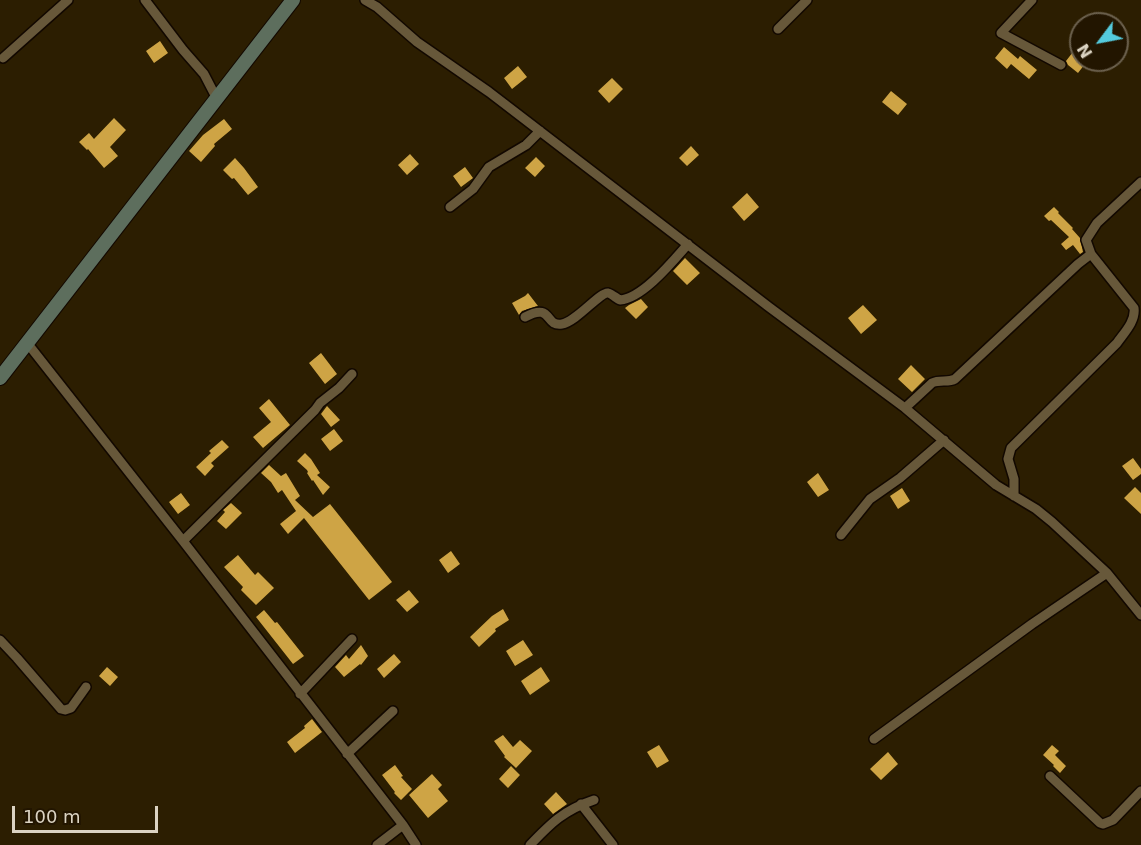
<!DOCTYPE html>
<html>
<head>
<meta charset="utf-8">
<style>
  body { margin:0 }
  #map { position:relative; width:1141px; height:845px; overflow:hidden; background:#2c1e01; font-family:"DejaVu Sans",sans-serif }
  canvas { display:block }
  .north { position:absolute; left:1069px; top:12px; width:60px; height:60px; box-sizing:border-box; background:#221500; border:2px solid #6c614e; border-radius:50%; rotate:238deg; font-size:16px; font-weight:700; line-height:24px; text-align:center; color:#dbd3c2 }
  .north::after { content:''; display:block; margin:auto; width:21px; height:27px; background:#54cadd; clip-path:polygon(50% 0,100% 100%,50% 72%,0 100%) }
  .scale { position:absolute; left:12px; top:806px; width:146px; height:27px; box-sizing:border-box; border:3px solid #dbd3c2; border-top:0; padding-left:8px; font-size:18px; line-height:21px; white-space:nowrap; color:#dbd3c2; -webkit-text-stroke:4px #221500; paint-order:stroke }
</style>
</head>
<body>
<div id="map">
<canvas width="1141" height="845"></canvas>
<div class="north">N</div>
<div class="scale">100 m</div>
</div>
<script>
const ctx = document.querySelector('canvas').getContext('2d');
ctx.lineJoin = 'round';
function fillPath(path, color) {
  ctx.fillStyle = color;
  ctx.fill(path, 'evenodd');
}
function trace(path, color, width, dash) {
  ctx.strokeStyle = color;
  ctx.lineWidth = width;
  ctx.lineCap = dash ? 'butt' : 'round';
  ctx.setLineDash(dash || []);
  ctx.stroke(path);
}
fillPath(new Path2D(`
  M160,41L168,53L154,63L146,51Z
  M1004,47L1018,59L1020,56L1037,70L1029,79L1011,64L1007,69L995,58Z
  M1076,48L1081,51V60H1088L1078,73L1068,65L1066,61Z
  M518,66L527,77L512,89L504,78Z
  M612,78L623,89L609,103L598,91Z
  M891,91L907,104L898,115L882,102Z
  M114,118L126,130L110,147L118,156L104,168L88,149L87,150L79,142L89,133L94,139Z
  M224,119L232,129L214,144L215,146L201,162L189,151L203,135Z
  M691,146L699,155L687,166L679,158Z
  M410,154L419,164L407,175L398,165Z
  M536,157L545,166L535,177L525,168Z
  M235,158L244,168L258,187L248,195L234,178L232,179L223,170Z
  M465,167L473,178L461,187L453,176Z
  M747,193L759,207L744,221L732,207Z
  M1054,207L1059,212L1058,213L1073,228L1072,229L1080,238L1083,252L1080,254L1073,245L1066,250L1061,244L1069,237L1051,220L1049,221L1044,216Z
  M685,258L700,273L687,285L673,271Z
  M528,293L538,306L522,311L519,315L512,303L525,296Z
  M641,299L648,307L636,319L625,308L629,305Z
  M863,305L877,320L861,334L848,318Z
  M321,353L337,374L325,384L309,363Z
  M911,365L925,379L912,392L898,379Z
  M269,399L290,425L263,448L253,437L271,422L259,408Z
  M327,406L340,420L331,427L321,414Z
  M334,429L343,441L330,451L321,439Z
  M222,440L229,447L211,463L214,466L205,476L196,467L211,453L209,451Z
  M305,453L311,459L320,473L317,475L330,487L323,495L313,480L312,481L307,473L308,472L307,470L297,461Z
  M1133,458L1141,469V474L1133,480L1122,466Z
  M269,465L281,476L286,473L300,496L295,500L313,517L330,504L392,582L369,600L304,518L288,534L280,524L296,511L282,490L278,493L271,482L261,473Z
  M818,473L829,490L818,497L807,482Z
  M1135,487L1141,493V514L1124,498Z
  M902,488L910,501L898,509L890,496Z
  M181,493L190,505L178,514L169,502Z
  M231,503L242,513L226,529L217,521L225,512L223,510Z
  M451,551L460,564L448,573L439,560Z
  M238,555L255,575L258,572L274,588L256,605L241,590L243,587L224,567Z
  M409,590L419,602L407,612L396,600Z
  M503,609L509,620L495,629L496,631L479,647L470,637L492,616Z
  M264,610L275,623L277,622L304,656L293,664L256,617Z
  M523,640L533,655L515,666L506,651Z
  M361,645L368,656L361,665L360,664L344,677L335,667L346,655L349,659Z
  M394,654L401,662L384,678L377,669Z
  M107,667L118,677L110,686L99,676Z
  M541,667L550,681L530,695L521,681Z
  M312,719L322,732L295,753L287,742L305,728L304,726Z
  M503,735L513,747L520,740L532,751L516,768L504,757L505,756L494,741Z
  M659,745L669,761L657,768L647,752Z
  M1052,745L1059,751L1055,755L1066,766L1060,773L1053,766L1054,765L1043,755Z
  M888,752L898,764L881,780L870,769Z
  M395,765L403,776L401,777L412,789L401,800L394,793L395,792L382,775Z
  M511,766L520,775L508,788L499,779Z
  M432,774L442,785L438,789L448,801L428,818L409,795Z
  M556,792L567,804L553,814L544,804Z`), '#cea445');
const street = new Path2D(`
  M145,0L183,50L204,74L217,99
  M365,0L377,7L417,42L489,92L769,307L905,408L996,485L1036,509L1052,522L1107,573L1141,615
  M1032,0L1001,33L1061,65
  M778,29L807,0
  M3,58L68,0
  M450,207L473,189L489,167L526,145L540,131
  M525,317C553,302 544,327 562,324C576,322 600,292 608,293C612,294 616,298 620,300C643,298 673,261 688,244
  M28,344L183,541L403,825L416,845
  M905,408L932,383C940,379 948,383 955,379L1078,264L1091,254
  M1014,496V479L1008,459L1011,448L1117,343C1124,333 1136,321 1134,308L1091,254L1086,240L1097,223L1141,182
  M841,535L870,499L900,478L944,440
  M183,541L315,410L320,403L339,388L352,374
  M0,640L17,658L61,709L65,710L71,708L86,687
  M300,694L352,639
  M874,739L1032,624L1107,573
  M347,754L393,711
  M1050,776L1100,823L1103,824L1113,820L1141,791
  M581,804L613,845
  M377,845L403,825
  M530,845C551,823 564,810 594,800`);
const secondary = new Path2D(`
  M0,378L293,0`);
trace(street, '#120800', 12);
trace(secondary, '#120800', 16);
trace(street, '#67583a', 9);
trace(secondary, '#5d6e5d', 14);
</script>
</body>
</html>
